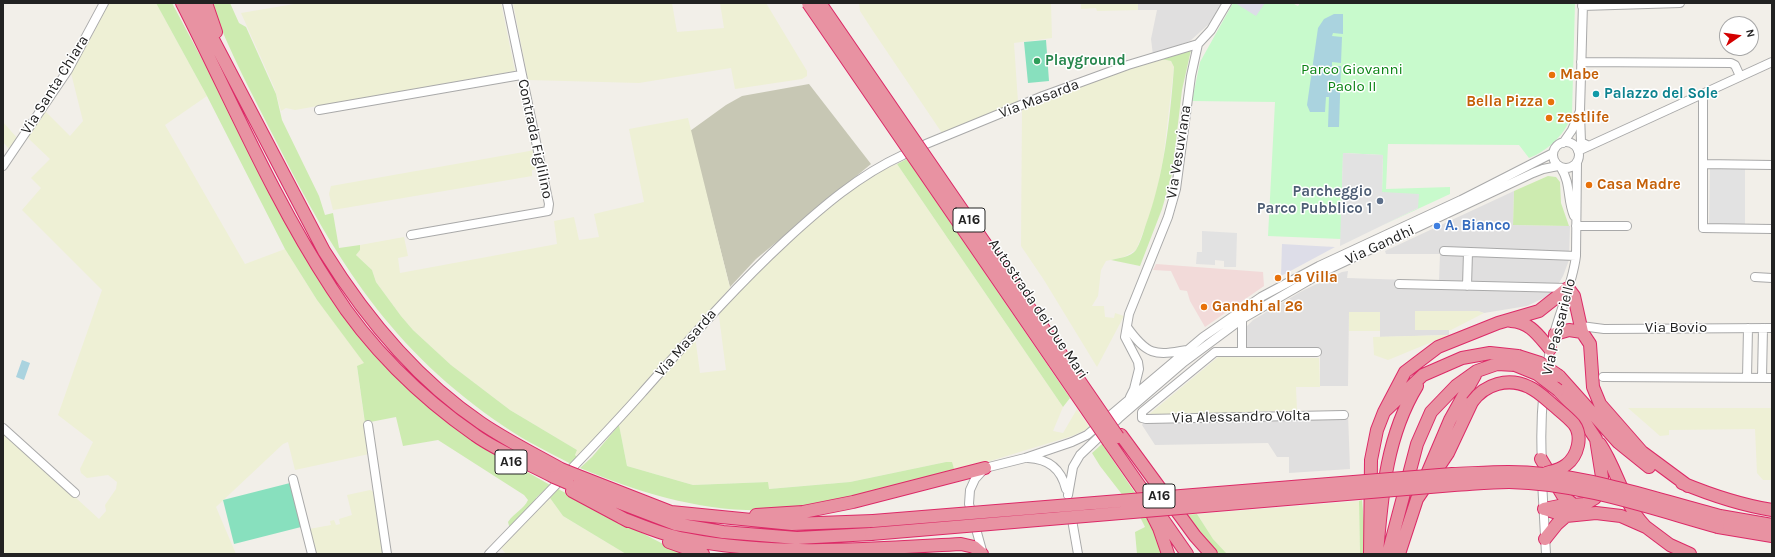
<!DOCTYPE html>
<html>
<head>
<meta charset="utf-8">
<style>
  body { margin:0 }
  #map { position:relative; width:1775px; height:557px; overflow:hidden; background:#f2efe9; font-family:Karla,sans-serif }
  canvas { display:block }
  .frame { position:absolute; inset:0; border:4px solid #222; pointer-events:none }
  .north { position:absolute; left:1719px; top:16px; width:40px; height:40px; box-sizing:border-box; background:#fff; border:1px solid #a7a7a7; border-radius:50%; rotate:77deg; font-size:11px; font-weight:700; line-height:16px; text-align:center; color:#222 }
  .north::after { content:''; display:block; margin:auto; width:14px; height:18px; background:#d40000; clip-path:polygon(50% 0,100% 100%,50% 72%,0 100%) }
</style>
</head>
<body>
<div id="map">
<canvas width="1775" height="557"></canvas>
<div class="frame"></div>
<div class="north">N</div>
</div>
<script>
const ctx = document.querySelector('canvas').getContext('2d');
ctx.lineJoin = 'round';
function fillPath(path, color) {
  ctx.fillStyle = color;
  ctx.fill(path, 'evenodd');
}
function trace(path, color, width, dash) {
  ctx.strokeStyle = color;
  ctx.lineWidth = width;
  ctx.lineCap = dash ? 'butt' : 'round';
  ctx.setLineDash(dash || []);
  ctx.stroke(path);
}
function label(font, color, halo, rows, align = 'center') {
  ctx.font = font + ' Karla,sans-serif';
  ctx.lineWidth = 3;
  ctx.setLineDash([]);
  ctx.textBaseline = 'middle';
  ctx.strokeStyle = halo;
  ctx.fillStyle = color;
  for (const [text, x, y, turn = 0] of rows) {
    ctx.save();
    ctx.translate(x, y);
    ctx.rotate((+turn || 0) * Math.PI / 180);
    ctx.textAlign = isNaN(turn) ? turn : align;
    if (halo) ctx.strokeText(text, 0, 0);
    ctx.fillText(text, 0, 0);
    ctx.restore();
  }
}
fillPath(new Path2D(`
  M1138,3H1222L1209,24L1190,41L1153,55L1151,39L1157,10H1138Z
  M1514,191L1513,225L1570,226L1569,260L1563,276L1556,288L1548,296L1527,306L1484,313L1478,311H1415L1416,330H1449V335L1380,337V312H1349L1348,386H1320V349H1246L1247,326L1253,320L1302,291L1342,272L1348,271L1347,278L1439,281L1440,254H1386L1385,251Z
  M1348,414L1350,469L1289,473V457H1277L1268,443L1155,445L1142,425L1147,416Z`), '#e0dfdf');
fillPath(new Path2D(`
  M1156,264L1263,272L1264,286L1205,327L1190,301L1187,291L1180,290L1171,271L1153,270Z`), '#f2dad9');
fillPath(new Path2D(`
  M809,84L871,164L756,259L730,287L690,131L726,105L742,96Z`), '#c7c7b4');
fillPath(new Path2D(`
  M107,3H156L207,96L165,125L245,264L285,249L317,300L365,363L357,367L369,454L295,470L288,442L283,444L216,507L236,554H3V431L99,519L106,511L105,505L116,489L117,482L108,475L87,478L81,473L80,469L93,442L58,415L102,290L22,210L41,188L31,178L50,159L29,139L27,134L45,111L70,136L83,121L71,73L94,32Z
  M300,3H501L515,71L295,110L286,108L281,111L274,87L241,13Z
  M513,3H672L677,32L724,28L720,3H766L807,71V76L802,79L735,89L731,68L639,83L528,80Z
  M859,3H1051L1052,38L1014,43L1018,102L942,133L871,28L860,11Z
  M1081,3H1138V10L1097,11L1096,8L1081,9Z
  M1161,59L1171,61L1174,67L1163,160L1157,190L1151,212L1136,250L1124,257L1106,261L1101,270L1098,296L1092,306H1104L1105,317L1114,318L1115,313L1124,316L1097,367L1044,280L1021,246L1022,108L1099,79Z
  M688,118L730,288L583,453L578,456V458L575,455L577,450L510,410L451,365L413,330L401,316L376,282L372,270L356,255L360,250V245L404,237L408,256L398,258L400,273L557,244L554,221L574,217L579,240L599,237L594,214L644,202L629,129Z
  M3,122L18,139L10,150L3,142Z
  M535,150L538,169L532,170V176L333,210L329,194L331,186Z
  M897,164L1063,407L1053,431L1063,433L1077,409L1090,428L1072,436L951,473L946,462L850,482L768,489V482L693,485L627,466L619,425L695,336L700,373L726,370L718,309L756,272L815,218L850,191L882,170Z
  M1415,311H1478L1484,313L1451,330H1415Z
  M1349,312H1380V331H1349Z
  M1449,335L1388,360L1374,355L1373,337Z
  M1218,357L1319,358L1320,387H1296L1297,411H1256V415L1147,416Z
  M1628,408H1772V480H1763L1757,473L1755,429L1669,430V435L1660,436Z
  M370,490L374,492L383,554H316L309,529L331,525L330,521L334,520L336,525L340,524L339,519L352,515L347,495Z
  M550,498L563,516L626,554H506L501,548Z
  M1359,501L1360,554H1227L1213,539L1197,514Z`), '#eef0d5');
fillPath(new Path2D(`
  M156,3H172L286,217L372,346L487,449L550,485L536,498L537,500L510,529L508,522C514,513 524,509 528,500L524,495L438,440L403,446L396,417L365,423L357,366L364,363L317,300L285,249L207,96Z
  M211,3H230L239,23L246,27L276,94L282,120L319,196L325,215L333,213L339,248L360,245V250L356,255L372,270L376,282L401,316L413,330L451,365L510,410L577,450L575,455L578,458L571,464C549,452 525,441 505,427C391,350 337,262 277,143C253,96 229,51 211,3Z
  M1191,50L1182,90L1172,174L1162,209L1140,266L1111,260C1119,258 1131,257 1136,250C1140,243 1143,234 1145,227C1164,177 1170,120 1174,67L1171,61L1161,59Z
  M907,159L1070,398L1063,407L897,164Z
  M1548,176L1556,177L1560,182L1561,203L1569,226L1513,225L1514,191Z
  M619,425L627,466L693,485L768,482L769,489L850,482L946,462H952L954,469L951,473C916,482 878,496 843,501C819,505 794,509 771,510C705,513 640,493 580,468L592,457Z
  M1102,444L1154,521L1167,554H1137L1135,532L1145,527L1141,519L1100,466L1092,453Z
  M558,489L665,545L691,554H626L563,516L550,498Z
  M1362,500L1367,554H1360L1359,501Z
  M1197,514L1213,539L1227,554H1216L1184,515Z`), '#cdebb0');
fillPath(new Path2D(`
  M1233,3H1292L1298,6L1300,3H1575L1572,113C1567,133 1548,151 1529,158L1519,145L1388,144L1386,189L1450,187V194L1381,226L1418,208L1382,192L1383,155L1343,153L1341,239L1268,236L1275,102L1192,101L1200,62Z`), '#c8facc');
fillPath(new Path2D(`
  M1046,40L1049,81L1028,83L1024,42Z
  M290,483L301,527L234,544L223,500Z`), '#88e0be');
fillPath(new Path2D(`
  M1343,153L1383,155L1382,192L1419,194L1418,208L1340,246Z
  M1745,167V224L1709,225L1710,168Z
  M1202,231L1237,233L1236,267H1224V261L1215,260V265L1196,264L1197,252H1202Z`), '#e2e2e2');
fillPath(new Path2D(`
  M1235,3H1265L1256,16Z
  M1282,244L1316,246L1335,247L1281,276Z`), '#dddde8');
fillPath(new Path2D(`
  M1334,14H1343V34L1333,33L1332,36L1342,37L1341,63L1332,62V66H1341L1339,127H1328L1329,97H1326L1325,112H1310L1307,105L1318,28L1324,19Z
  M22,360L30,363L24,380L16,377Z`), '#aad3df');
const minor = new Path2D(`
  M1582,6L1680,3
  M1581,62L1731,63L1735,65L1740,76
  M1701,94L1703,98V228L1772,229
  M319,110L521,75
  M1580,114L1581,142L1589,146
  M1553 155a13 13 0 1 1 26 0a13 13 0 1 1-26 0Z
  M1563,143L1572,130L1580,111L1583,3
  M926,144L1043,96L1128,65L1198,44
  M1578,151L1772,62
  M1703,164L1772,165
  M3,166L68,70L104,3
  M1561,168C1571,183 1567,200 1574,216
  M1576,226H1627
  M411,235L548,211L549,204L507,3
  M1444,251L1576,256
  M1755,277L1772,278
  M1399,284L1568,288
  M1467,286L1468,252
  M1242,319V352
  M1581,326L1604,329L1772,328
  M1127,327C1147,355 1154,356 1187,350
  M1317,352H1215L1142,412V418L1146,419L1344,415
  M1603,377L1772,378
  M1747,378L1748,328
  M1762,378L1763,328
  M1130,397L1134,389L1139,369L1138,362L1125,337L1129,314L1168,217L1176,189L1191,76L1198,44L1211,30L1227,3
  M368,425L387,554
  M3,428L75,493
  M1028,458C1048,459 1061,468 1066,489
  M1542,463C1540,425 1542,388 1550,350C1556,319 1572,288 1576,256L1577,162
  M293,479L312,554
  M1542,481L1546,554
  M1068,495L1073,467L1080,455L1119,418L1184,362L1242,319L1325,271L1533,173L1543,169L1558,166
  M1071,514L1078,554
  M489,554C540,501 592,449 641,394C689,340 733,289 786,240C822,207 859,175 903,155
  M983,554L969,504L970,490L975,479L985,468L1025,458L1072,442L1087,435L1203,337L1261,297L1319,266L1461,200L1553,153`);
const highway = new Path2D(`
  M182,3C231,99 273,199 332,289C368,346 420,397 475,435C497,451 530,464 554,477
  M194,3L324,251C365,317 416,379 481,423C506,440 534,454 561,469
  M206,3L216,32
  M1511,321C1530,322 1538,335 1550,349
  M1555,334L1569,330L1582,332
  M1559,376L1618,442L1649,467
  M1384,412L1405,372L1438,347L1498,323L1539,311L1568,288L1574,296L1582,332L1590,344L1593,387L1600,404L1642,452L1688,486
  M1121,435L1195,536L1211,554
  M1109,442L1187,554
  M1600,444C1617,469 1623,503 1644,525
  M1541,459L1563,496L1575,506
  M1427,474L1450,420L1475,375
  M576,475L671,512L792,524L873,521
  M568,483L675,524L723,532L797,538L871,534
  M1682,483C1711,495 1741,505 1772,510
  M572,491L628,521
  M1544,509L1559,506L1585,504L1595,498L1601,487L1602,477L1596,439L1576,409L1558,390
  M1545,509L1566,516L1596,513L1621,516L1646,527L1670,545L1690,554
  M756,515L803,512L853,502L985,468
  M1153,516L1159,528L1168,554
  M1720,516L1772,525
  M622,518C643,526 663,535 685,539C776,557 869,549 961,544L974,547L982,554
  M1718,527L1772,536
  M1545,539L1557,524L1566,516
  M669,542L703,554
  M1377,553C1382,495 1386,437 1417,386
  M1370,554L1371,460L1377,430L1384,412L1423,375L1462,358L1490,353L1518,356
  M1388,554L1417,444L1431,412L1456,386L1477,371L1497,364L1515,365
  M1399,554L1417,499L1448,453L1472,402`);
trace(minor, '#a9a9a9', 10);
trace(highway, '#dc2a67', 14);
trace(minor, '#fff', 8);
trace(highway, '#e892a2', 12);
const highwayBridge = new Path2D(`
  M808,3L1109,442
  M820,3L1118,437
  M1518,356L1540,363L1559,376
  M1515,365L1537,374L1558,390
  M1472,402C1485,384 1508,377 1529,387C1538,391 1546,399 1553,405C1560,411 1568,417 1574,424C1583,436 1578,456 1566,465C1560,470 1553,471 1546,473
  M561,469L576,475
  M554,477L568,483
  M873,521L1452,474C1483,473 1513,470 1543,474C1603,480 1662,501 1720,516
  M871,534L1454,485C1472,484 1491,482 1509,482C1580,483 1650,508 1718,527`);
trace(highwayBridge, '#dc2a67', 14, []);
trace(highwayBridge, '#e892a2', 12);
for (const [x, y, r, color] of [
  [1037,61,4,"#2e9e5b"],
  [1552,75,4,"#e8710a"],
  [1596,94,4,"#0f9aa8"],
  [1551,102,4,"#e8710a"],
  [1549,118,4,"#e8710a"],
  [1589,185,4,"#e8710a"],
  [1380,201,4,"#5c6f8a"],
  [1437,226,4,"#3f7fe0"],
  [1278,278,4,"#e8710a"],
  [1204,307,4,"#e8710a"]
]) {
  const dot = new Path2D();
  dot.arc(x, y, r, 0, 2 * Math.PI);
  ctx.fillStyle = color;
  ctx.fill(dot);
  trace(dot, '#fff', 1.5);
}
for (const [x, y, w] of [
  [969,220,32],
  [511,462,32],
  [1159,496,32]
]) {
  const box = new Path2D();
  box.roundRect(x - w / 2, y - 12, w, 24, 3);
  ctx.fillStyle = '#fff';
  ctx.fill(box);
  trace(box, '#222', 1);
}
label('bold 14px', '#222', null, [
  ["A16",969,220],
  ["A16",511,462],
  ["A16",1159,496]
]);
label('bold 15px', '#27864d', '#fff', [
  ["Playground",1045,61]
], 'left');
label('15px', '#0c8416', '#fff', [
  ["Parco Giovanni",1352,70],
  ["Paolo II",1352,87]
]);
label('bold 15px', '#c56008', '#fff', [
  ["Mabe",1560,75],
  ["Bella Pizza",1543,102,"right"],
  ["zestlife",1557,118],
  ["Casa Madre",1597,185],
  ["La Villa",1286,278],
  ["Gandhi al 26",1212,307]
], 'left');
label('15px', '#222', '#fff', [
  ["Via Santa Chiara",55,85,-58],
  ["Via Masarda",1039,99,-21],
  ["Contrada Figlilino",535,139,78],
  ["Via Vesuviana",1179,152,-81],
  ["Via Gandhi",1380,245,-25],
  ["Autostrada dei Due Mari",1038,309,56],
  ["Via Passariello",1559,327,-76],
  ["Via Bovio",1676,328],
  ["Via Masarda",686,343,-49],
  ["Via Alessandro Volta",1241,417,-1]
]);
label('bold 15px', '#0d838f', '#fff', [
  ["Palazzo del Sole",1604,94]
], 'left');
label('bold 15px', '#4e5e75', '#fff', [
  ["Parcheggio",1372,192],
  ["Parco Pubblico 1",1372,209]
], 'right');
label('bold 15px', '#366cbe', '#fff', [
  ["A. Bianco",1445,226]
], 'left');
</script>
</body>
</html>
